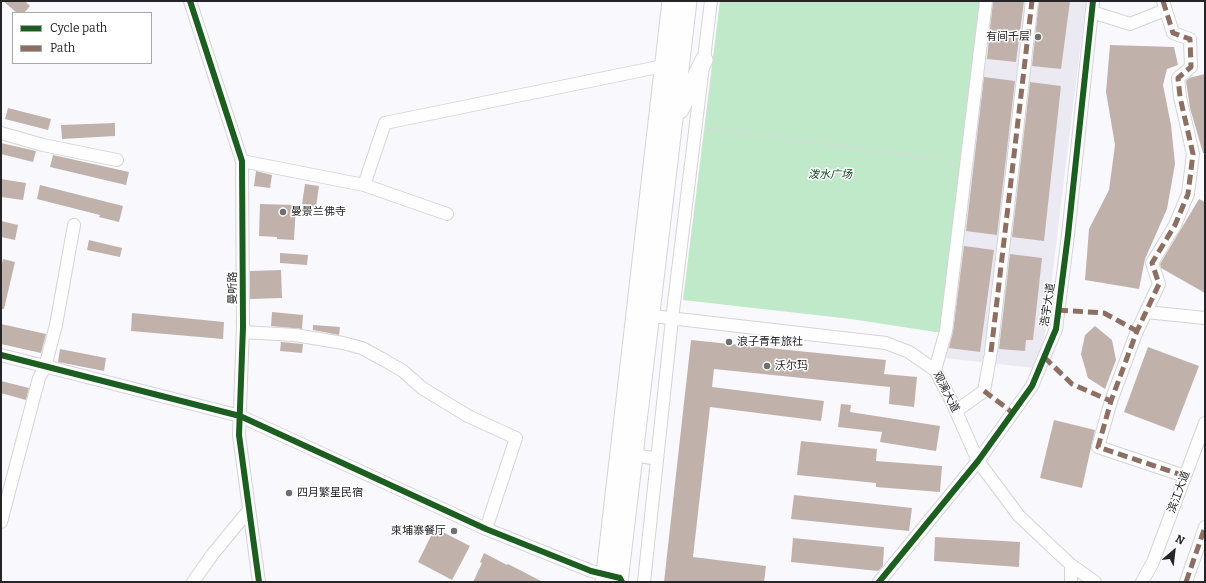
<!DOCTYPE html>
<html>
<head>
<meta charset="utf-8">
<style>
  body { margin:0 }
  #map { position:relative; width:1206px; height:583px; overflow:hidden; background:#f9f9fd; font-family:Bitter,serif }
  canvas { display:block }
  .frame { position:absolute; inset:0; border:2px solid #252427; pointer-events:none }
  .legend { position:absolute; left:12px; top:12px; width:140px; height:52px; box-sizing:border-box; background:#fff; border:1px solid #a8a7a9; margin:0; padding:5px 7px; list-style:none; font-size:12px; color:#252427 }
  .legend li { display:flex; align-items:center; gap:8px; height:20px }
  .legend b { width:20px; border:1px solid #a8a7a9 }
  .north { position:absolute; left:1154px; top:531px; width:40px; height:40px; -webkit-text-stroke:3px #fff; paint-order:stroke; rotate:28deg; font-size:11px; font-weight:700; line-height:16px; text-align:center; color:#252427 }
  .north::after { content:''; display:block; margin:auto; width:14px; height:18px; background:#252427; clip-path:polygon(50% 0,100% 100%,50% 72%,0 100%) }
</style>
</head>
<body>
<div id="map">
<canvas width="1206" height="583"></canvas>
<div class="frame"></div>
<ul class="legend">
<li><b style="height:5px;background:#1b5e20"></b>Cycle path</li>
<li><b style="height:5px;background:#8d6e63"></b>Path</li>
</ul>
<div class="north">N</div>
</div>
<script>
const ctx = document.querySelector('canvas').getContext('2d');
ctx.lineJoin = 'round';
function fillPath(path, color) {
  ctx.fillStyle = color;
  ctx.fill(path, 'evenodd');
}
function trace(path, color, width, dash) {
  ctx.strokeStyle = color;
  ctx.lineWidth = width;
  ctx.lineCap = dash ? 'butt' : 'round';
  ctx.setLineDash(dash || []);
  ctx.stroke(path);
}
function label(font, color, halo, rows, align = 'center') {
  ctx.font = font + ' Bitter,"Noto Sans SC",serif';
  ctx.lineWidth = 3;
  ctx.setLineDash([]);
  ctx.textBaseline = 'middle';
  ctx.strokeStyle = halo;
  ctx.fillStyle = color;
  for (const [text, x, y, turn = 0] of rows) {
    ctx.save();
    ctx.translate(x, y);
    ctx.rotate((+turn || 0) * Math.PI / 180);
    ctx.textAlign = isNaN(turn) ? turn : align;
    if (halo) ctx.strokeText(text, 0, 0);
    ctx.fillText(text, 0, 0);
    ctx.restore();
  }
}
fillPath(new Path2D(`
  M989,1H1086L1045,335L1034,368L944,358Z`), '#ebeaf3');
fillPath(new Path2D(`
  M720,1H982L942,333L851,319L683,300Z`), '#bfe9c9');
fillPath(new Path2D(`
  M3,1H25L30,6L24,13H17Z
  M993,1H1024L1016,62L987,59Z
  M1039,1H1070L1061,69L1032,66Z
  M1110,45L1174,47L1178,65L1167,69L1163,85L1171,125L1175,164L1167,209L1145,259L1139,289L1085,280L1089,229L1109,190L1115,145L1106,92Z
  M1205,74V153H1203L1190,108L1186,81L1189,78Z
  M984,77L1015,81L997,235L966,231Z
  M1030,82L1061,86L1044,241L1012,237Z
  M8,108L51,119L48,130L5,119Z
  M115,123V136L62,139L61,125Z
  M1,143L36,151L33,162L1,154Z
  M53,155L129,172L126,185L50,167Z
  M256,171L272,175L270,188L254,186Z
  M1,179L26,183L23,200L1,197Z
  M305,184L319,186L316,207L302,204Z
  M40,185L123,206L119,222L99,217L100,215L37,199Z
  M1199,199L1205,202V293L1161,268L1160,264Z
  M260,204L296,205L294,240L277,239V237L259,236Z
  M1,221L18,225L15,240L1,237Z
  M89,240L122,248L120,257L87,250Z
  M964,246L994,250L980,352L949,348L953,332Z
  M280,253L308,255L307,265L280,263Z
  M1010,254L1042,258L1033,340H1026L1025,351L999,349Z
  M3,259L15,262L4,309H1V268Z
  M281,270L282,298L250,299V271Z
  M272,312L303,315L302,329L271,326Z
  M132,313L224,322L223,339L131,331Z
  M1,324L46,334L41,353L1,344Z
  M313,325L340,327L339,335L313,330Z
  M1095,326L1112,340L1116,360L1105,389L1088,378L1081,354L1085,335Z
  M691,340L886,360L884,374L917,377L914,407L889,404L890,387L714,369L712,387L824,401L821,421L710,407L693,557L766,566L764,582H664Z
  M281,342L303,344L302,353L280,351Z
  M1148,347L1199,366L1174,431L1124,412Z
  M60,349L106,358L104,371L58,362Z
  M1,381L29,388L26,400L1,393Z
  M841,404L851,405L850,412L940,426L936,451L880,442L882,432L838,427Z
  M1054,420L1095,430L1082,488L1040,478Z
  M801,441L877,449L876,461L942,466L940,492L876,487V483L797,475Z
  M794,495L912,508L909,531L791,519Z
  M435,528L470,546L452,580L418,562Z
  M935,537L1020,542L1019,567L934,561Z
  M793,538L884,547L883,566L878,571L791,562Z
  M484,553L507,565L508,564L543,582H473L482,563L480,562Z`), '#c1b1ab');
const minor = new Path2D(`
  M190,1L242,161L243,327L239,435L259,582
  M1163,1L1173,33L1190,39L1191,67L1178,78L1180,97L1193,154L1188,194L1175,225L1152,263L1159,284L1137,331L1111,401L1098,447L1185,476
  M1092,12L1130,24L1165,10
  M1,133L43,145L117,160
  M242,161L364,185L447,214
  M364,185L385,123L663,66
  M1146,312L1205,318
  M652,316L886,343L909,352L935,370L951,400L978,461L1019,516L1071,565L1095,582
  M243,332L295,335L343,343L362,348L384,360L403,371L422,388L468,416L516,438L486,529
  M991,352L1032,1
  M1,355L240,416L486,529L591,571L613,576
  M935,370L946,331L986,1
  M956,411L984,391L990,358
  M635,455L657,459
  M1,522L39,378L45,367L56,325L74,225
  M193,582L212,555L249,510
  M644,582L672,319L711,1
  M879,582L978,461L1032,386L1056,329L1068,235L1093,1
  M1071,582V565
  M1142,582L1153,562L1205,423
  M1186,582L1205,527`);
const highway = new Path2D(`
  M680,110L704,60
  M604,582L671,1
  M619,582L688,1`);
trace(minor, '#d4d4d7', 14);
trace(highway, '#d4d4d7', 19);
trace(new Path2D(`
  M705,128L955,161`), '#d9d9d9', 1.5, [4, 2]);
trace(minor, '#fefeff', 12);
trace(highway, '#fefeff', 17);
trace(new Path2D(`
  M1163,1L1173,33L1190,39L1191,67L1178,78L1180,97L1193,154L1188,194L1175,225L1152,263L1159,284L1137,331L1111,401L1098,447L1185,476
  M1058,310L1104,313L1137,331
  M991,352L1032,1
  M1044,357L1072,384L1111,401
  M984,391L1013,413
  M1186,582L1205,527`), '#8d6e63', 5, [10, 5]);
trace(new Path2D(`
  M190,1L242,161L243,327L239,435L259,582
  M1,355L240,416L486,529L591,571L620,578L622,582
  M879,582L978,461L1032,386L1056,329L1068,235L1093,1`), '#1b5e20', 6);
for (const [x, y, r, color] of [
  [1038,37,4,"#6f6f72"],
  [283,212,4,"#6f6f72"],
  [729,342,4,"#6f6f72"],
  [767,366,4,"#6f6f72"],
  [289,493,4,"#6f6f72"],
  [454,531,4,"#6f6f72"]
]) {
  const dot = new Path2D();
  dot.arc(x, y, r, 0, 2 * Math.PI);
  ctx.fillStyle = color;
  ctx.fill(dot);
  trace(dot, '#fff', 1.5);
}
label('11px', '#252427', '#fff', [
  ["有间千层",1030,37,"right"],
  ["曼景兰佛寺",291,212],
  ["浪子青年旅社",737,342],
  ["沃尔玛",775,366],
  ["四月繁星民宿",297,493],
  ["柬埔寨餐厅",446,531,"right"]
], 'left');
label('italic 11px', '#09481f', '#fff', [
  ["泼水广场",830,175]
]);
label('11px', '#252427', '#fff', [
  ["曼听路",233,288,-90],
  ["浩宇大道",1048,305,-81],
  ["观澜大道",946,392,63],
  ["滨江大道",1179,492,-70]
]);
</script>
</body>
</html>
